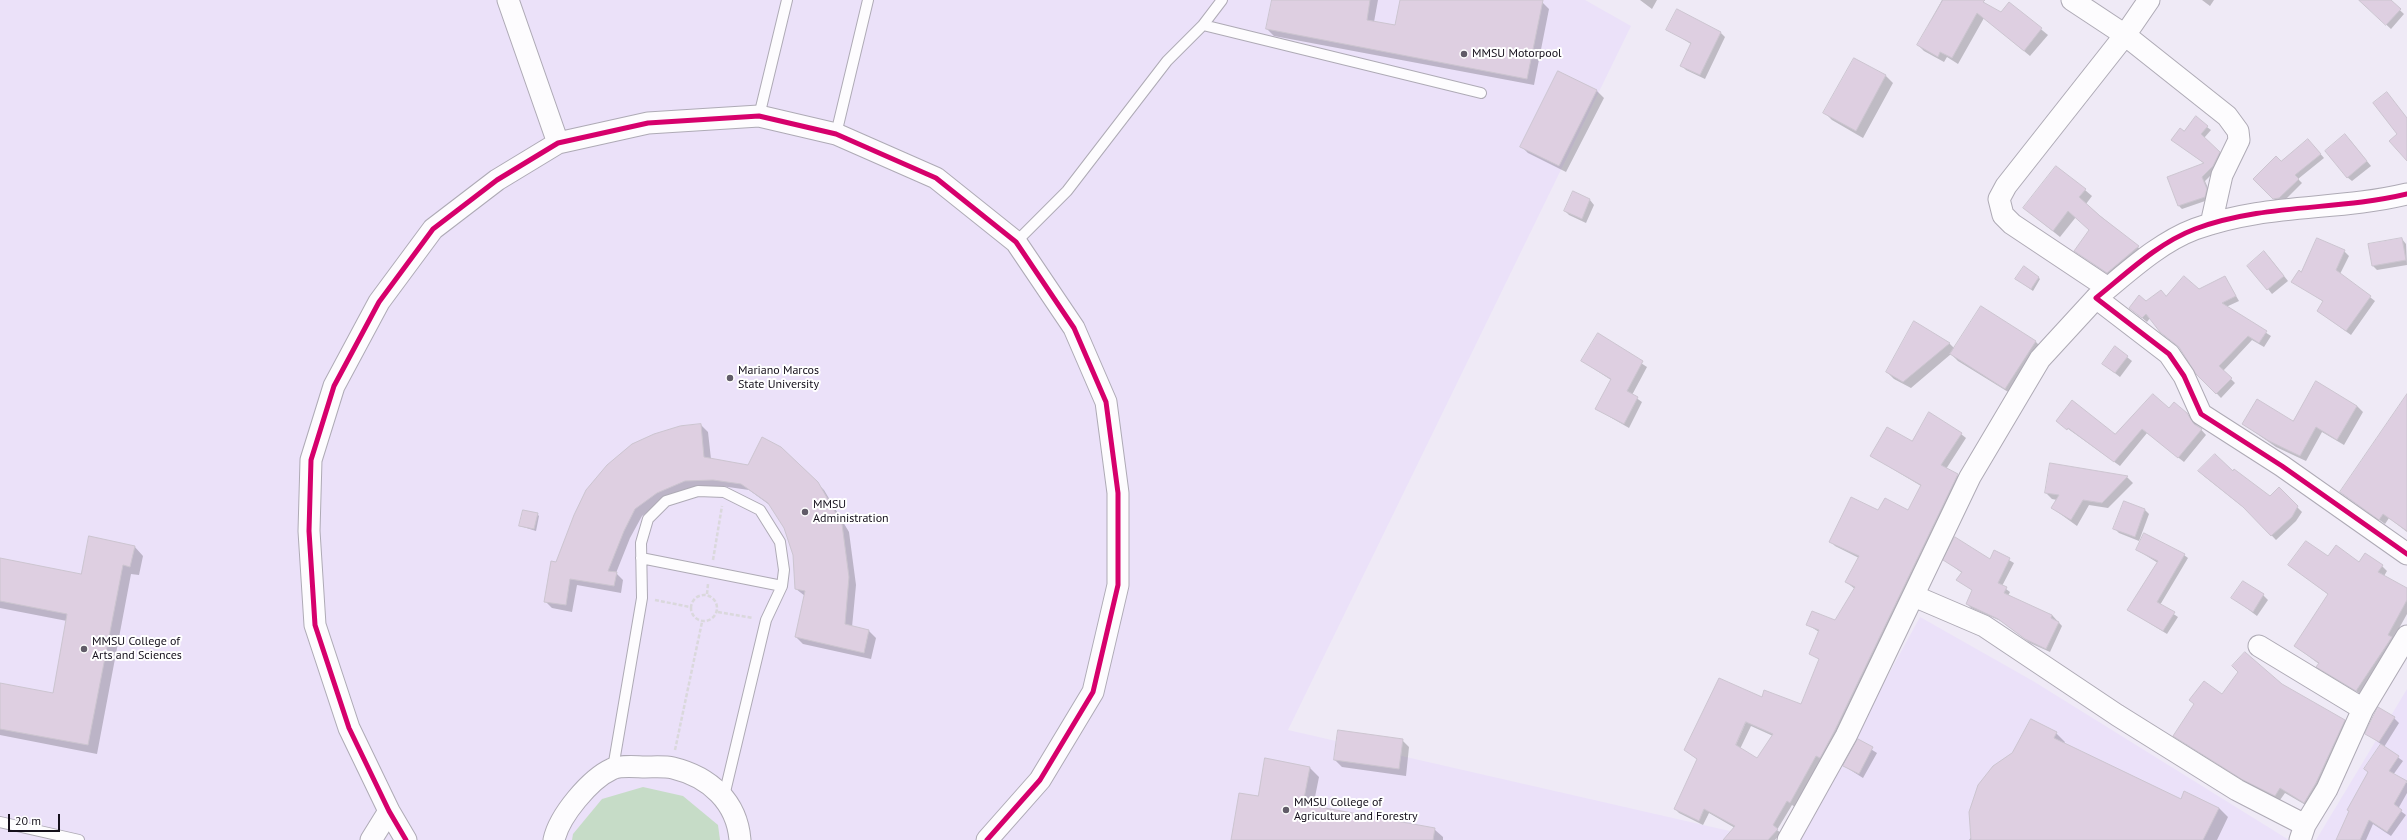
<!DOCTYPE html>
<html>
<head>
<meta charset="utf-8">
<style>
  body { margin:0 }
  #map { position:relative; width:2407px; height:840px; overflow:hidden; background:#efeaf6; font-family:"PT Sans",sans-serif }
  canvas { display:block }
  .scale { position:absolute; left:8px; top:814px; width:52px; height:18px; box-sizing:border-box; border:2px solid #140f1b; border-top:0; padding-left:5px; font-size:12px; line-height:14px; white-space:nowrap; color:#140f1b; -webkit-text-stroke:3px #fff; paint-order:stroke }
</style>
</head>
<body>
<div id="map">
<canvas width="2407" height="840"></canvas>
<div class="scale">20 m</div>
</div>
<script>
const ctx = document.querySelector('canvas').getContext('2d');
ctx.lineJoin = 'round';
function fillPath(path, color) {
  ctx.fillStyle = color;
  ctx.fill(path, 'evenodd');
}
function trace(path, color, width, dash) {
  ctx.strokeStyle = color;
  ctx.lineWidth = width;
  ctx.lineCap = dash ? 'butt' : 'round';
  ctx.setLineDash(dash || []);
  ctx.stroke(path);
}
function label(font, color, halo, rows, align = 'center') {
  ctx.font = font + ' "PT Sans",sans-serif';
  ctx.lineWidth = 4;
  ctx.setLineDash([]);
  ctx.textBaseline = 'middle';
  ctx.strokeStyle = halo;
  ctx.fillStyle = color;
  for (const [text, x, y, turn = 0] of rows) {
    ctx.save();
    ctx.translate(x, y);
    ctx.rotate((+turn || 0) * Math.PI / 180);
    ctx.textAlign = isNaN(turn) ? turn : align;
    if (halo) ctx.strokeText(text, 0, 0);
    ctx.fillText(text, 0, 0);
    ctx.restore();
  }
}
fillPath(new Path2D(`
  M0,0H1585L1631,26L1288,730L1769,840H0Z
  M1920,617L2033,681L2289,840H1798Z
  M2407,689V840H2316Z`), '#ebe1f9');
fillPath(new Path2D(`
  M643,787L683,796L718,825L720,840H572L573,834L602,799Z`), '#c6dcc7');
fillPath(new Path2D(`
  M1273,0H1378L1374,22L1396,26L1401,0H1533L1542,2L1549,9L1534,85L1274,36L1267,29Z
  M1640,0H1657L1652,9Z
  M1942,0H1980L2001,13L2009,3L2048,35L2030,56L1984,18L1958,64L1947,57L1944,62L1924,51L1918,45Z
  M2202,0H2214L2210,6Z
  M2359,0H2389L2404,14L2391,29Z
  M1667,29L1720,32L1725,37L1705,79L1686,70L1682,66L1691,44Z
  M1854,59L1886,76L1893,83L1863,138L1832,120L1825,113Z
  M1558,72L1597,91L1604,98L1566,172L1528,153L1521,146Z
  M2207,127L2211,130L2204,138L2223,156L2214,172L2205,181L2210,193L2208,200L2182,209L2179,206L2169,177L2205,164L2176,143L2184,132Z
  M2350,140L2371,166L2352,181L2347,177Z
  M2312,144L2324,158L2298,179L2302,183L2283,202L2278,203L2254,179Z
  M2085,190L2092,196L2086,204L2145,253L2115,279L2075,251L2090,230L2076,217L2060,237L2024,208Z
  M1573,193L1590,200L1594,205L1586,223L1569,215L1565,211Z
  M2317,239L2344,251L2349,256L2340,274L2375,301L2351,335L2318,311L2324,302L2293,282L2302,273Z
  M2402,239L2406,244L2407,265L2377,270L2373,266Z
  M2269,257L2288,281L2272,294L2268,289Z
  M2038,277L2040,279L2033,291L2019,281Z
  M2225,277L2239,301L2226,307L2271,336L2264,347L2252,340L2223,371L2235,383L2221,398L2197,373L2181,348L2150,318L2147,322L2130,308L2199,290Z
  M1981,307L2036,342L2043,349L2013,395L1958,361L1951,354L1911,388L1894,379L1887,372L1949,343L1955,349Z
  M1598,335L1647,367L1632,395L1642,402L1629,428L1596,409L1611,380L1582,361Z
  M2127,357L2132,361L2120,377L2103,364Z
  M2317,383L2357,406L2363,412L2344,445L2322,432L2306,461L2276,447L2243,424L2293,422Z
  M2407,396V532L2389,518L2385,524L2341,492Z
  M2170,410L2187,414L2206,435L2184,462L2147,433L2120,466L2057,421L2115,436Z
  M701,425L708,432L711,459L817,483L824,490L849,532L856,585L852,627L869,631L876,638L871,659L803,644L796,637L805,596L796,589L794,555L785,528L771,506L749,490L721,486L693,488L664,500L642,516L630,538L616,573L623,580L621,593L577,585L572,612L552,608L545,601L556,563Z
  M1961,434L1966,438L1946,469L1962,479L1825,762L1821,759L1795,807L1792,805L1777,830L1781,833L1775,840H1724L1735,828L1709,813L1703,825L1679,813L1675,809L1698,760L1685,750L1762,698L1802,705L1820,660L1810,653L1819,632L1808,625L1835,622L1855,589L1846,582L1859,558L1835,546L1831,542L1878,512L1908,511L1921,486L1871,456L1912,442ZM1751,726L1773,736L1757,759L1740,749Z
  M2051,464L2127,477L2133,483L2108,508L2089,505L2077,526L2052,508L2057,500L2052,499L2046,493Z
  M2233,472L2270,497L2279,489L2302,512L2296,521L2276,540L2248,511L2204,476Z
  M2124,502L2145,510L2149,514L2139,541L2119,533L2114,528Z
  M537,514L539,516L536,531L520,526Z
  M134,546L143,556L139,575L131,574L97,754L0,735V684L53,694L67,621L0,608V559L82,575Z
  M2137,550L2184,555L2188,558L2160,605L2178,617L2167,634L2128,610L2158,563Z
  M1995,552L2014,563L2002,586L2010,592L2008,596L2052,615L2062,626L2050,652L2030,643L2003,622L1971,608L1967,604L1973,591L1958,580L1962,573L1945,560H1991Z
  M2328,558L2382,566L2387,571L2384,576L2407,589V614L2362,695L2323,671L2318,666L2319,664L2295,646L2329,595L2289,565Z
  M2263,595L2268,600L2257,616L2233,598Z
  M2222,696L2345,720L2349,725L2309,807L2285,793L2280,800L2249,784L2174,735Z
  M2394,718L2399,723L2384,747L2403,761L2393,775L2407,783V793L2398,809L2406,815L2391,836L2373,824L2366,840H2337L2368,772L2365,769L2382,745L2366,733Z
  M2056,733L2065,742L2064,744L2181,800L2184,793L2219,808L2228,817L2217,840H1969Z
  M1402,740L1409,747L1406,776L1342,767L1335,760Z
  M1858,741L1877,753L1863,778L1844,766Z
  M1266,759L1310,768L1319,777L1313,807L1434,829L1443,837V840H1232L1259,797Z`), '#0003');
const building = new Path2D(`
  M1272,0H1370L1367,20L1395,25L1400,0H1543L1527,79L1266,29Z
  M1943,0H1985L1983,2L2001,12L2009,2L2042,28L2024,51L1977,13L1952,58L1940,52L1938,57L1917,45Z
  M2359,0H2391L2401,9L2386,25Z
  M1677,9L1721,32L1700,75L1680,66L1691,43L1666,30Z
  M1854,58L1886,75L1856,131L1823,113Z
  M1558,71L1597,90L1559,166L1520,147Z
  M2387,92L2407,118V161L2389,141L2397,134L2373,103Z
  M2196,116L2208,126L2201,134L2220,152L2213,166L2202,177L2207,189L2205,197L2178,206L2167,177L2204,163L2171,140L2180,128L2184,131Z
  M2345,134L2367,161L2347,178L2325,151Z
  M2308,139L2321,154L2295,175L2299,179L2279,198L2273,199L2253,179L2276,156L2281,161Z
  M2056,166L2086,189L2079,197L2100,216L2139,246L2107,273L2074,251L2089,230L2068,211L2053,231L2023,208Z
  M1573,191L1590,199L1582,219L1564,211Z
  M2317,238L2345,250L2336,270L2371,296L2346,331L2317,311L2323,301L2291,282L2299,270L2301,272Z
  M2402,238L2406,260L2372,266L2368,244Z
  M2264,251L2284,276L2267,290L2247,266Z
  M2024,266L2039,277L2031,289L2015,279Z
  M2184,276L2199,289L2225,276L2236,296L2222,303L2267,331L2259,343L2248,336L2219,366L2232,378L2216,394L2196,374L2179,347L2160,332L2146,314L2142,318L2129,308L2139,295L2146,301L2161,290L2166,296Z
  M1981,306L2036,341L2005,389L1950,354Z
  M1914,321L1950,343L1903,382L1886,372Z
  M1598,333L1643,361L1627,391L1638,397L1624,424L1595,409L1611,379L1581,361Z
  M2115,346L2128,356L2115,373L2102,364Z
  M2316,381L2357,406L2337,440L2316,427L2300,456L2269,441L2242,424L2257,399L2293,421Z
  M2153,394L2169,408L2174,402L2187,413L2194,424L2202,429L2178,458L2142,429L2114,462L2068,428L2067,430L2056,421L2072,400L2115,434Z
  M2407,394V531L2383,514L2379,520L2340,492Z
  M1929,412L1962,433L1941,465L1958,474L1835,730L1820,758L1816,756L1790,803L1787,801L1773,825L1778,829L1768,840H1723L1735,826L1704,809L1699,821L1674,809L1697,759L1684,750L1719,678L1762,697L1764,690L1801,704L1819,659L1809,654L1819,630L1806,625L1812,611L1835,620L1855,587L1845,582L1859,556L1829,542L1851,497L1878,510L1885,498L1908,510L1921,485L1870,456L1887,427L1912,441ZM1746,722L1773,734L1757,758L1736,745Z
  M701,424L704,457L748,465L762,437L781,447L818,482L842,524L849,577L845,624L869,630L864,653L795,637L805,591L795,589L793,555L784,528L768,503L741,484L713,480L685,481L657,493L635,509L624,531L608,571L617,572L614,586L570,579L566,605L544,602L551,561L556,562L574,515L586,490L607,465L632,444L654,434L680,426Z
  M2215,454L2233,471L2234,469L2270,496L2279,487L2298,506L2292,517L2271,536L2243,507L2198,471Z
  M2050,463L2128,476L2102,503L2083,500L2071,520L2051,508L2059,495L2045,493Z
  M2124,501L2145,509L2135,537L2113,529Z
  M523,510L538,513L534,529L519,526Z
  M2144,533L2185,554L2157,602L2175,612L2163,631L2127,610L2158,561L2136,550Z
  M89,536L135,546L130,567L123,565L88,745L0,729V683L53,693L67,614L0,601V558L81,574Z
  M1955,537L1990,559L1994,550L2010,558L1998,583L2007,587L2004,593L2052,615L2051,618L2059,622L2046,649L2025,639L1998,619L1966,604L1972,590L1956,580L1962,572L1943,560Z
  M2306,541L2328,556L2336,545L2359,562L2365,553L2383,565L2378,572L2407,588V600L2388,635L2392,637L2356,691L2316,667L2319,663L2294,646L2328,594L2288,565Z
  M2243,581L2264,594L2253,612L2231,598Z
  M2245,652L2282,684L2345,720L2316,783L2304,803L2280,788L2275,796L2243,780L2173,736L2194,704L2189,700L2204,681L2222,694L2238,672L2232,666Z
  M2378,707L2395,717L2379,742L2365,734Z
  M2031,719L2057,732L2054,738L2181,799L2184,791L2219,808L2203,840H1971L1969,812L1978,785L1993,766L2012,753Z
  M1338,730L1403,739L1399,769L1334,760Z
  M1858,739L1873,747L1859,774L1843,766Z
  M2381,744L2399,756L2389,771L2407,781L2394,804L2402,810L2387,832L2369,820L2360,840H2336L2349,811L2347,810L2368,772L2364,769Z
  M1265,758L1310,767L1303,804L1435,828L1433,840H1231L1239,793L1258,796Z`);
fillPath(building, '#decfe1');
trace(building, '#ccc5d0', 1);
const service = new Path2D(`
  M1203,25L1222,0
  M759,116L787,0
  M836,134L868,0
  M1016,242L1067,191L1167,61L1203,25L1481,93
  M641,558L782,586
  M613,768L642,598L641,543L648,519L666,501L698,491L724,492L760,510L780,542L784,570L782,586L766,620L724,796
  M0,822L79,840`);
const minor = new Path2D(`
  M508,0L558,143
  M2072,0L2125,35L2227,116L2238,131L2239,140L2222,175L2211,224
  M2407,194C2336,211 2266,203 2195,229C2158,243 2127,273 2096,298L2169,354L2184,376L2201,414L2282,466L2407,554
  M2108,288L2012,224L2003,215L1999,199L2006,186L2125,35L2149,0
  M1914,596L1984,626L2117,715L2237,790L2305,825
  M2259,646L2363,709
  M371,840L389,811
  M406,840L389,811L349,728L315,625L309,531L311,460L334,386L379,302L433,229L497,180L558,143L648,123L759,116L836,134L936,178L1016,242L1074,328L1106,402L1118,493V585L1093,692L1040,780L987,840
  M554,840C559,816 590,779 612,769C620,765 637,767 645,767C654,767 664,766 673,768C710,777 737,802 740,840
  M1788,840L1846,736L1970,477L2040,359L2096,298
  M2300,840L2305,825L2327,789L2363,709L2407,636`);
trace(service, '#aeaab5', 12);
trace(minor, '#aeaab5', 23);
trace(new Path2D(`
  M713,560L722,506
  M707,594L708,584
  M691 608a13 13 0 1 1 26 0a13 13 0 1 1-26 0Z
  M655,600L690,607
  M718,612L753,618
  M675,750L702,622`), '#dad8dc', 2.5, [4, 2]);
trace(service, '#fdfcfe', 10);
trace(minor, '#fdfcfe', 21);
trace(new Path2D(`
  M2407,194C2336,211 2266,203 2195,229C2158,243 2127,273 2096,298L2169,354L2184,376L2201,414L2282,466L2407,554
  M406,840L389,811L349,728L315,625L309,531L311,460L334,386L379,302L433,229L497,180L558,143L648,123L759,116L836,134L936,178L1016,242L1074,328L1106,402L1118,493V585L1093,692L1040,780L987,840`), '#d6006c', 5);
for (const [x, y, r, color] of [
  [1464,54,4,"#615c68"],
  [730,378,4,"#615c68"],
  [805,512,4,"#615c68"],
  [84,649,4,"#615c68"],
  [1286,810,4,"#615c68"]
]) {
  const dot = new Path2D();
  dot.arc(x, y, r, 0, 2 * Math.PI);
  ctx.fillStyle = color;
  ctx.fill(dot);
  trace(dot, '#fff', 1.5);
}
label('12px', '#140f1b', '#fff', [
  ["MMSU Motorpool",1472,54],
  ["Mariano Marcos",738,371],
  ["State University",738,385],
  ["MMSU",813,505],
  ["Administration",813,519],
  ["MMSU College of",92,642],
  ["Arts and Sciences",92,656],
  ["MMSU College of",1294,803],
  ["Agriculture and Forestry",1294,817]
], 'left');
</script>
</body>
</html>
